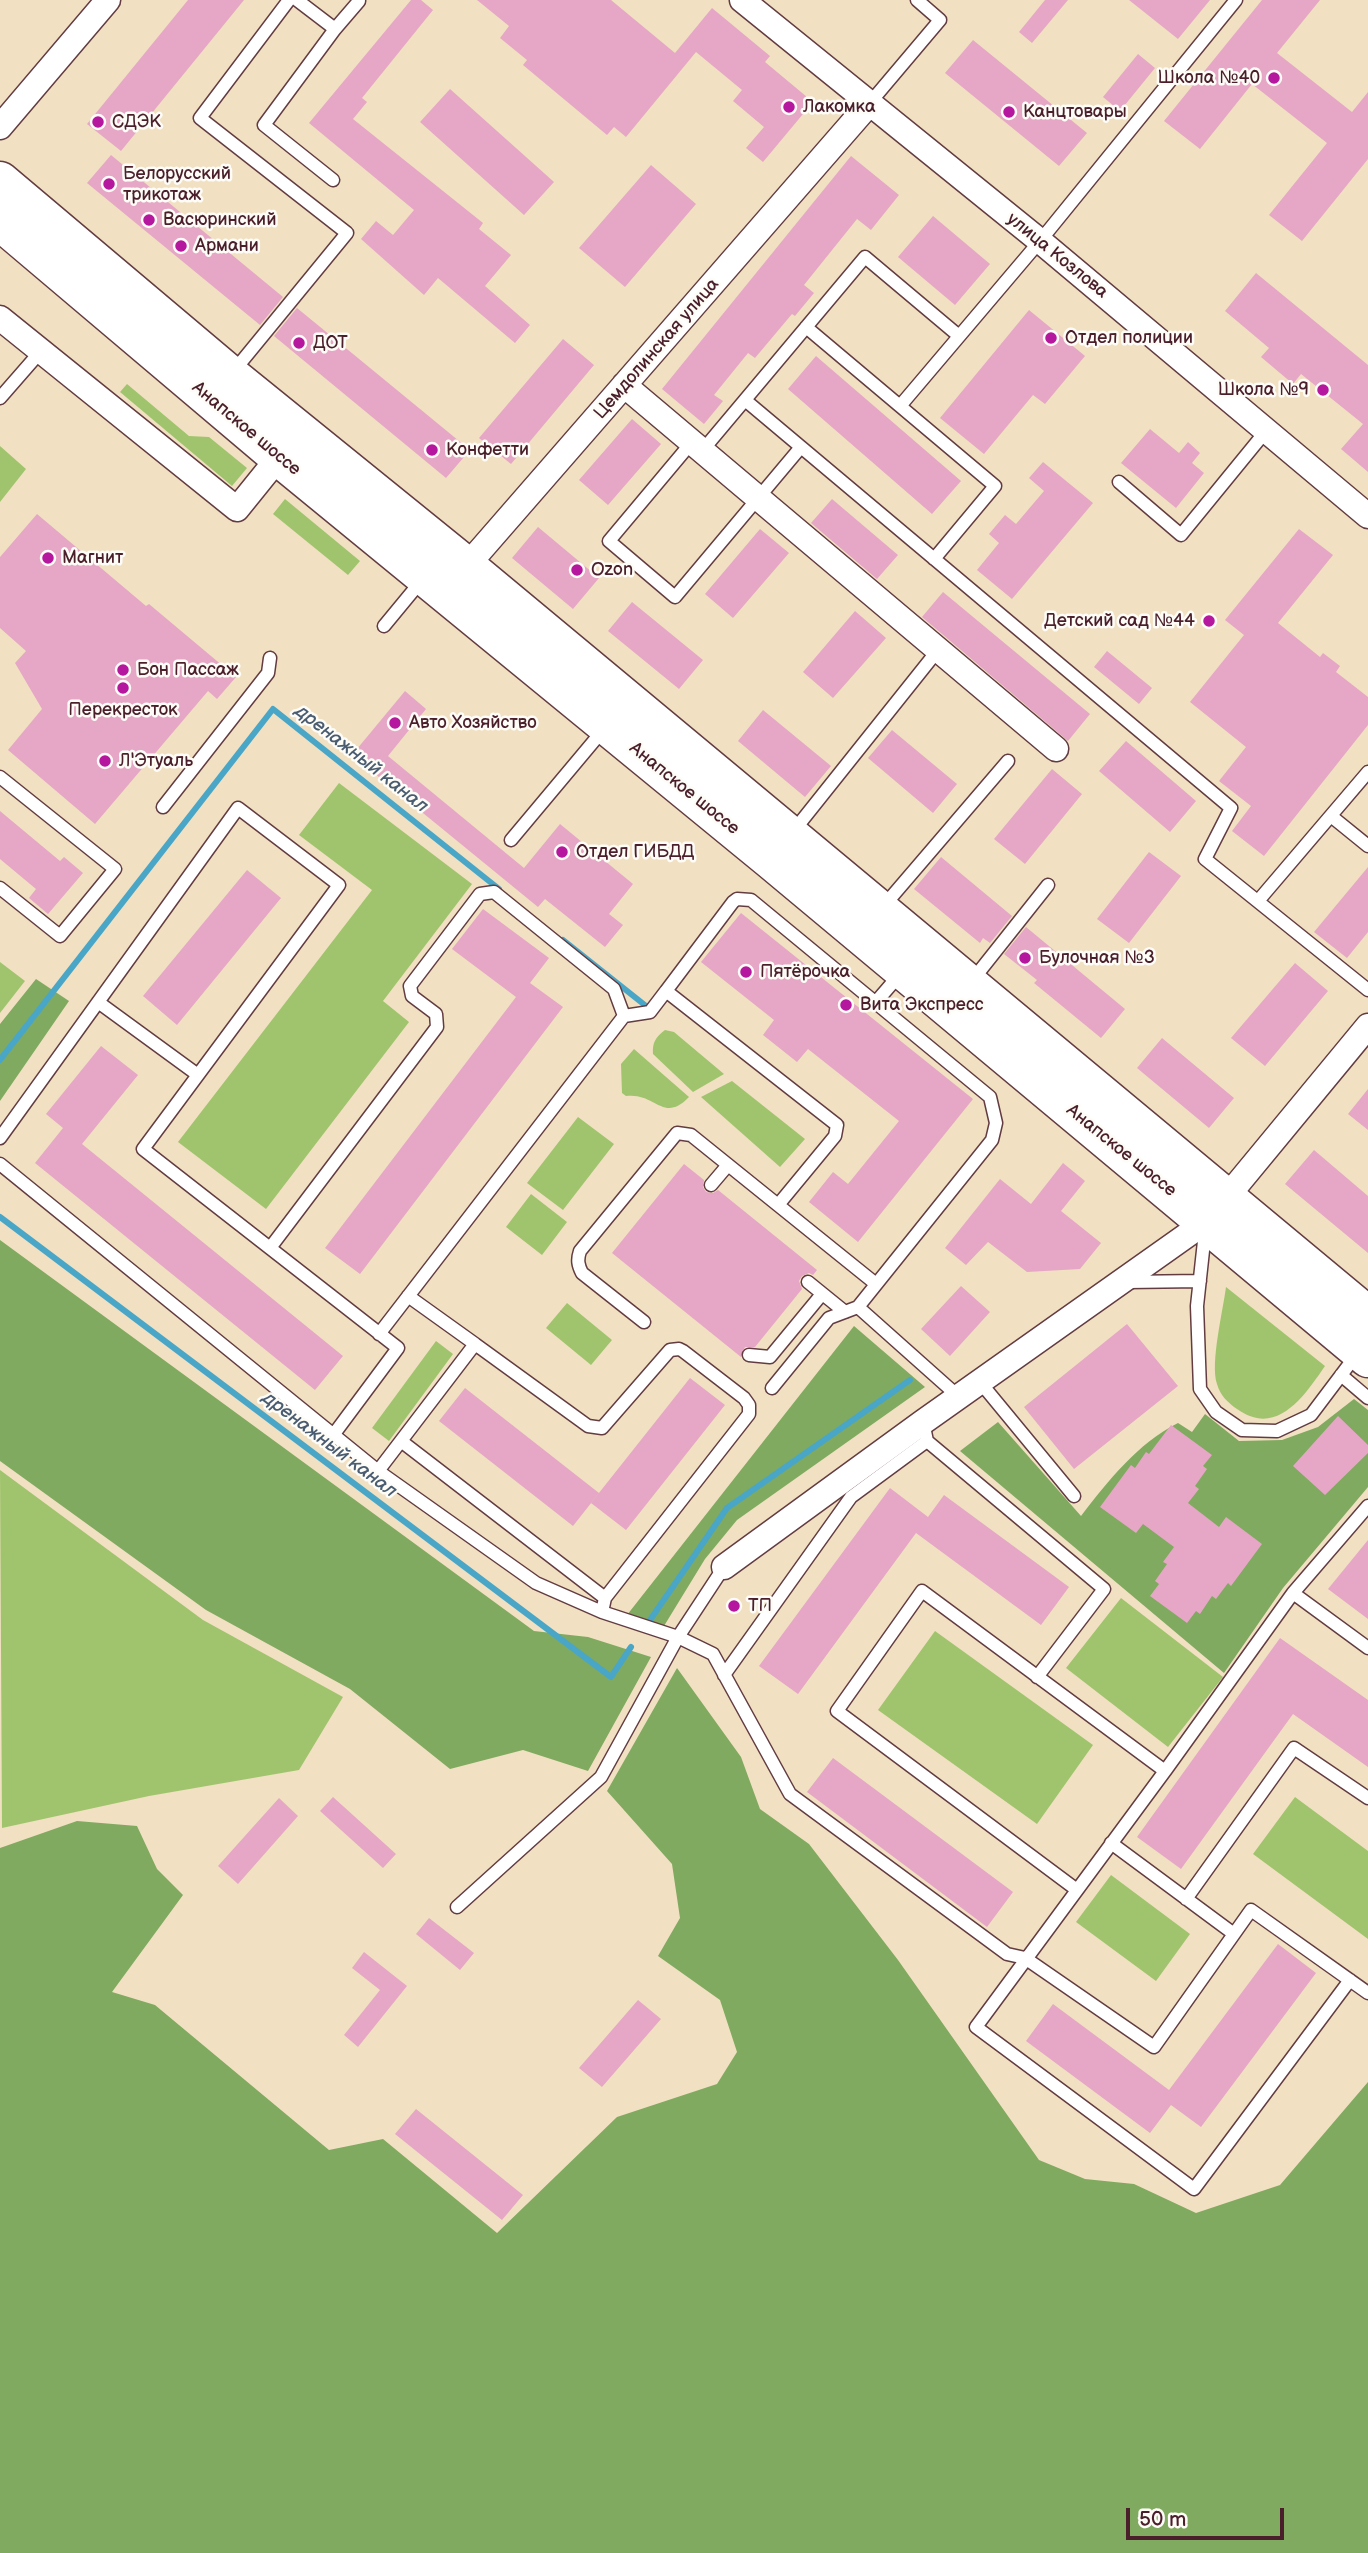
<!DOCTYPE html>
<html>
<head>
<meta charset="utf-8">
<style>
  body { margin:0 }
  #map { position:relative; width:1368px; height:2553px; overflow:hidden; background:#f1e0c2; font-family:"Balsamiq Sans",sans-serif }
  canvas { display:block }
  .scale { position:absolute; left:1126px; top:2508px; width:158px; height:32px; box-sizing:border-box; border:4px solid #4a1f2b; border-top:0; padding-left:9px; font-size:21px; line-height:24px; white-space:nowrap; color:#4a1f2b; -webkit-text-stroke:5px #fdfcf7; paint-order:stroke }
</style>
</head>
<body>
<div id="map">
<canvas width="1368" height="2553"></canvas>
<div class="scale">50 m</div>
</div>
<script>
const ctx = document.querySelector('canvas').getContext('2d');
ctx.lineJoin = 'round';
function fillPath(path, color) {
  ctx.fillStyle = color;
  ctx.fill(path, 'evenodd');
}
function trace(path, color, width, dash) {
  ctx.strokeStyle = color;
  ctx.lineWidth = width;
  ctx.lineCap = dash ? 'butt' : 'round';
  ctx.setLineDash(dash || []);
  ctx.stroke(path);
}
function label(font, color, halo, rows, align = 'center') {
  ctx.font = font + ' "Balsamiq Sans",sans-serif';
  ctx.lineWidth = 5;
  ctx.setLineDash([]);
  ctx.textBaseline = 'middle';
  ctx.strokeStyle = halo;
  ctx.fillStyle = color;
  for (const [text, x, y, turn = 0] of rows) {
    ctx.save();
    ctx.translate(x, y);
    ctx.rotate((+turn || 0) * Math.PI / 180);
    ctx.textAlign = isNaN(turn) ? turn : align;
    if (halo) ctx.strokeText(text, 0, 0);
    ctx.fillText(text, 0, 0);
    ctx.restore();
  }
}
fillPath(new Path2D(`
  M127,384L189,436L209,437L247,468L232,486L120,392Z
  M0,446L26,469L0,502Z
  M285,499L360,561L348,575L273,514Z
  M339,783L472,884L383,1001L409,1022L266,1209L178,1142L372,890L299,835Z
  M0,962L25,981L0,1013Z
  M665,1030L674,1032L724,1074L693,1092L653,1054C652,1042 656,1037 665,1030Z
  M634,1049L689,1097C663,1124 656,1092 626,1096L622,1093L621,1064Z
  M732,1081L805,1139L780,1167L701,1097Z
  M578,1117L614,1144L563,1210L527,1183Z
  M531,1194L567,1222L542,1255L506,1227Z
  M1226,1287L1325,1366C1305,1395 1277,1438 1237,1409C1228,1403 1220,1395 1217,1384C1210,1363 1223,1311 1226,1287Z
  M567,1303L612,1340L591,1365L546,1328Z
  M436,1341L453,1354L389,1441L372,1428Z
  M0,1470L203,1620L343,1697L299,1770L149,1796L2,1828Z
  M1121,1598L1223,1677L1168,1747L1066,1668Z
  M935,1631L1093,1745L1037,1824L878,1710Z
  M1295,1797L1368,1851V1939L1253,1854Z
  M1111,1875L1190,1934L1156,1981L1076,1922Z`), '#a0c46d');
fillPath(new Path2D(`
  M36,979L69,1001L0,1101V1024Z
  M0,1240L534,1631L588,1637L651,1657L588,1771L523,1750L450,1769L350,1689L206,1610L0,1461Z
  M854,1326L925,1387L737,1520L705,1559L664,1626L627,1615Z
  M1354,1399L1368,1410V1487L1283,1588L1224,1673L960,1451L998,1422L1081,1516C1109,1480 1137,1444 1178,1423L1192,1432L1205,1414L1239,1441L1282,1440L1318,1427Z
  M677,1668L741,1757L760,1809L809,1844L898,1960L1039,2160L1085,2179L1134,2184L1196,2213L1280,2185L1368,2082V2553H0V1848L77,1821L137,1826L157,1869L183,1895L112,1992L155,2005L329,2150L383,2139L497,2233L617,2117L717,2084L737,2052L720,2000L658,1956L680,1918L672,1864L607,1791Z`), '#80aa60');
trace(new Path2D(`
  M563,940L646,1006
  M0,1060L273,709L499,889
  M0,1217L611,1677L631,1647
  M650,1620L727,1508L910,1380`), '#49a6c7', 6);
fillPath(new Path2D(`
  M188,0H244L121,151L87,124Z
  M411,0H421L433,10L362,98L367,102L353,119L483,223L479,229L511,255L485,286L530,325L515,343L438,278L424,295L361,239L376,221L393,235L414,210L309,123Z
  M477,0H611L675,53L712,8L770,56L765,62L813,102L763,162L746,148L764,127L733,101L742,90L696,52L626,137L614,127L607,135L523,65L527,60L500,38L509,26Z
  M1045,0H1068L1032,43L1019,32Z
  M1129,0H1210L1178,39Z
  M1262,0H1320L1277,53L1352,112L1368,92V159L1302,241L1269,215L1327,143L1252,84L1200,149L1164,121Z
  M973,40L1087,133L1059,166L945,73Z
  M1138,54L1155,68L1120,111L1103,97Z
  M450,89L554,182L524,215L420,122Z
  M111,155L283,297L260,325L87,183Z
  M851,156L899,195L871,230L857,219L804,285L814,293L795,316L792,314L755,358L748,353L714,395L723,401L704,424L662,389Z
  M651,165L696,204L625,287L579,248Z
  M933,216L990,264L955,305L898,257Z
  M1256,273L1368,365V472L1341,449L1363,424L1301,374L1293,384L1261,357L1269,348L1225,311Z
  M297,308L470,450L446,478L274,336Z
  M1029,310L1085,356L1045,404L1033,395L984,454L940,418Z
  M563,339L594,365L511,464L479,438Z
  M816,356L961,481L932,514L788,389Z
  M632,419L661,444L608,505L579,480Z
  M1150,429L1179,453L1188,442L1200,453L1192,463L1204,473L1176,508L1121,463Z
  M1043,462L1093,503L1012,599L977,570L999,543L989,534L1005,515L1016,524L1044,491L1029,478Z
  M832,499L898,555L877,579L811,523Z
  M37,514L146,606L149,604L236,677L217,699L208,691L95,824L8,750L42,709L15,663L26,651L0,628V557Z
  M538,527L599,578L573,609L512,558Z
  M760,529L789,553L733,618L705,594Z
  M1299,529L1333,555L1278,623L1320,657L1323,653L1340,666L1336,672L1368,697V725L1264,856L1232,831L1251,806L1219,781L1246,747L1190,702L1244,635L1225,620Z
  M943,592L1090,714L1068,741L922,617Z
  M632,602L703,660L679,689L608,631Z
  M855,611L886,638L833,698L803,672Z
  M1107,651L1152,688L1139,704L1094,667Z
  M405,691L426,709L388,756L524,868L560,824L633,884L609,914L623,925L605,947L545,899L538,907L352,755Z
  M763,710L831,766L805,797L738,741Z
  M892,730L957,784L933,813L868,758Z
  M1126,741L1196,801L1170,832L1099,771Z
  M1052,769L1082,794L1025,864L994,839Z
  M0,811L60,861L64,857L83,873L48,914L29,898L36,889L0,859Z
  M1149,852L1181,876L1129,943L1097,919Z
  M941,857L1012,916L990,943L983,938L980,943L914,889Z
  M1368,867V932L1347,958L1314,932Z
  M247,870L281,898L177,1025L143,996Z
  M483,909L549,958L530,983L563,1007L360,1274L325,1248L516,997L452,949Z
  M741,913L973,1099L858,1242L809,1202L833,1172L848,1184L899,1121L808,1049L797,1062L763,1035L774,1020L701,962Z
  M1026,927L1125,1009L1101,1038L1034,983L1037,980L1004,954Z
  M1295,963L1328,991L1265,1066L1231,1038Z
  M1162,1038L1234,1098L1209,1128L1137,1068Z
  M101,1046L138,1075L82,1144L343,1356L315,1390L35,1163L63,1128L46,1114Z
  M1368,1089V1130L1348,1114Z
  M1314,1150L1368,1196V1253L1285,1184Z
  M1063,1163L1085,1181L1061,1211L1101,1243L1080,1269L1027,1272L988,1242L966,1265L945,1248L1000,1179L1031,1204Z
  M684,1164L704,1180L703,1187L706,1192L713,1193L718,1190L817,1270L813,1275L809,1273L802,1276L799,1281L802,1289L755,1347H745L741,1357L612,1253Z
  M961,1286L990,1312L950,1356L921,1329Z
  M1127,1324L1178,1386L1074,1469L1024,1407Z
  M690,1378L725,1405L626,1530L591,1503Z
  M465,1388L599,1493L573,1526L439,1421Z
  M1338,1416L1368,1445V1453L1325,1495L1293,1466Z
  M1171,1425L1212,1455L1203,1466L1207,1469L1195,1486L1199,1489L1188,1503L1219,1527L1226,1517L1262,1544L1231,1586L1228,1583L1216,1599L1212,1596L1200,1614L1196,1611L1187,1623L1150,1596L1159,1584L1155,1581L1167,1564L1163,1562L1174,1547L1143,1524L1136,1533L1100,1507L1131,1465L1135,1468L1146,1452L1149,1454Z
  M890,1488L928,1517L944,1495L1069,1587L1041,1625L916,1533L798,1694L759,1666Z
  M1368,1540V1619L1328,1589Z
  M1280,1638L1368,1700V1767L1293,1714L1181,1869L1137,1837Z
  M833,1758L1013,1892L987,1927L807,1792Z
  M333,1797L396,1854L383,1868L320,1811Z
  M279,1798L298,1816L238,1884L218,1866Z
  M429,1918L474,1953L460,1970L416,1934Z
  M1278,1944L1316,1973L1201,2127L1171,2105L1150,2133L1026,2041L1053,2004L1169,2090Z
  M364,1952L407,1986L358,2047L344,2035L380,1990L352,1968Z
  M638,2000L661,2019L602,2087L579,2068Z
  M416,2109L523,2195L502,2220L395,2134Z`), '#e5a7c5');
const lane = new Path2D(`
  M297,0L335,29L359,1
  M869,104L940,20L917,0
  M333,180L264,125L335,29
  M806,327L995,486L934,559
  M233,372L347,233L200,118L289,0
  M0,398L41,351
  M745,400L1231,808L1205,859L1368,990
  M900,406L1040,241L1236,0
  M692,442L609,541L675,597L801,447
  M702,451L865,257L959,336
  M1119,482L1181,535L1266,431
  M384,626L422,580
  M0,777L115,869L60,936L0,888
  M163,807L268,673L270,658
  M1331,816L1368,846
  M792,833L938,650
  M511,840L604,729
  M1258,901L1368,772
  M882,908L1008,761
  M971,982L1048,885
  M98,1002L198,1075
  M876,1002L901,973
  M0,1138L238,808L339,885L143,1149L398,1348L334,1434
  M0,1164L378,1471L536,1583L602,1612L678,1637L724,1567
  M711,1185L728,1165
  M778,1205L835,1136L837,1125L666,991L733,902L737,899L751,900L990,1097L996,1123L992,1140L858,1307L959,1397
  M1205,1232L1197,1306L1200,1389L1216,1412L1242,1430L1277,1431L1311,1415L1357,1354
  M270,1248L437,1027L436,1014L412,996L410,986L480,894L494,892L614,989L624,1016
  M808,1282L845,1312
  M1127,1282L1200,1281
  M408,1296L475,1344
  M644,1322L582,1273C578,1265 577,1260 580,1251L677,1133L691,1135L876,1284
  M379,1334L624,1016L650,1012L666,991
  M749,1355L770,1357L822,1294
  M1341,1375L1368,1398
  M980,1382L1074,1496
  M772,1388L829,1318L858,1307
  M923,1422L927,1441L1104,1589L1037,1677
  M401,1441L605,1598
  M378,1471L475,1344L588,1426L602,1428L670,1350L679,1349L683,1351L744,1398L749,1405V1414L605,1598L602,1612
  M1368,1506L1293,1593L1368,1648
  M724,1675L851,1497L927,1441
  M1165,1771L1293,1593
  M1111,1843L1234,1934
  M1077,1890L837,1711L922,1591L1165,1771L976,2027L1194,2189L1350,1980
  M1186,1899L1294,1748L1368,1798
  M457,1907L601,1777L678,1637L713,1654L790,1794L1007,1954L1025,1958L1154,2047L1251,1910L1368,1993`);
const street = new Path2D(`
  M742,0L1040,241L1368,516
  M0,127L108,0
  M0,318L237,509L279,457
  M624,385L1056,749
  M458,576L869,104
  M724,1567L923,1422L1207,1221L1368,1026`);
const highway = new Path2D(`
  M0,181L230,375L466,566L1368,1316
  M0,221L279,457L771,860L1368,1358`);
trace(lane, '#633c42', 15);
trace(street, '#633c42', 27);
trace(highway, '#633c42', 41);
trace(lane, '#fff', 12);
trace(street, '#fff', 24);
trace(highway, '#fff', 38);
for (const [x, y, r, color] of [
  [1274,78,7,"#b5179e"],
  [789,107,7,"#b5179e"],
  [1009,112,7,"#b5179e"],
  [98,122,7,"#b5179e"],
  [109,184,7,"#b5179e"],
  [149,220,7,"#b5179e"],
  [181,246,7,"#b5179e"],
  [1051,338,7,"#b5179e"],
  [299,343,7,"#b5179e"],
  [1323,390,7,"#b5179e"],
  [432,450,7,"#b5179e"],
  [48,558,7,"#b5179e"],
  [577,570,7,"#b5179e"],
  [1209,621,7,"#b5179e"],
  [123,670,7,"#b5179e"],
  [123,688,7,"#b5179e"],
  [395,723,7,"#b5179e"],
  [105,761,7,"#b5179e"],
  [562,852,7,"#b5179e"],
  [1025,958,7,"#b5179e"],
  [746,972,7,"#b5179e"],
  [846,1005,7,"#b5179e"],
  [734,1606,7,"#b5179e"]
]) {
  const dot = new Path2D();
  dot.arc(x, y, r, 0, 2 * Math.PI);
  ctx.fillStyle = color;
  ctx.fill(dot);
  trace(dot, '#fdfcf7', 2.5);
}
label('18px', '#4a1f2b', '#fdfcf7', [
  ["Школа №40",1260,78,"right"],
  ["Лакомка",803,107],
  ["Канцтовары",1023,112],
  ["СДЭК",112,122],
  ["Белорусский",123,174],
  ["трикотаж",123,195],
  ["Васюринский",163,220],
  ["Армани",195,246],
  ["Отдел полиции",1065,338],
  ["ДОТ",313,343],
  ["Школа №9",1309,390,"right"],
  ["Конфетти",446,450],
  ["Магнит",62,558],
  ["Ozon",591,570],
  ["Детский сад №44",1195,621,"right"],
  ["Бон Пассаж",137,670],
  ["Перекресток",123,710,"center"],
  ["Авто Хозяйство",409,723],
  ["Л'Этуаль",119,761],
  ["Отдел ГИБДД",576,852],
  ["Булочная №3",1039,958],
  ["Пятёрочка",760,972],
  ["Вита Экспресс",860,1005],
  ["ТП",748,1606]
], 'left');
label('18px', '#4a1f2b', '#fdfcf7', [
  ["улица Козлова",1057,256,39],
  ["Цемдолинская улица",657,349,-49],
  ["Анапское шоссе",246,429,40],
  ["Анапское шоссе",684,789,39],
  ["Анапское шоссе",1121,1151,39]
]);
label('italic 19px', '#4a5c71', '#fdfcf7', [
  ["дренажный канал",361,759,38],
  ["дренажный канал",329,1445,37]
]);
</script>
</body>
</html>
